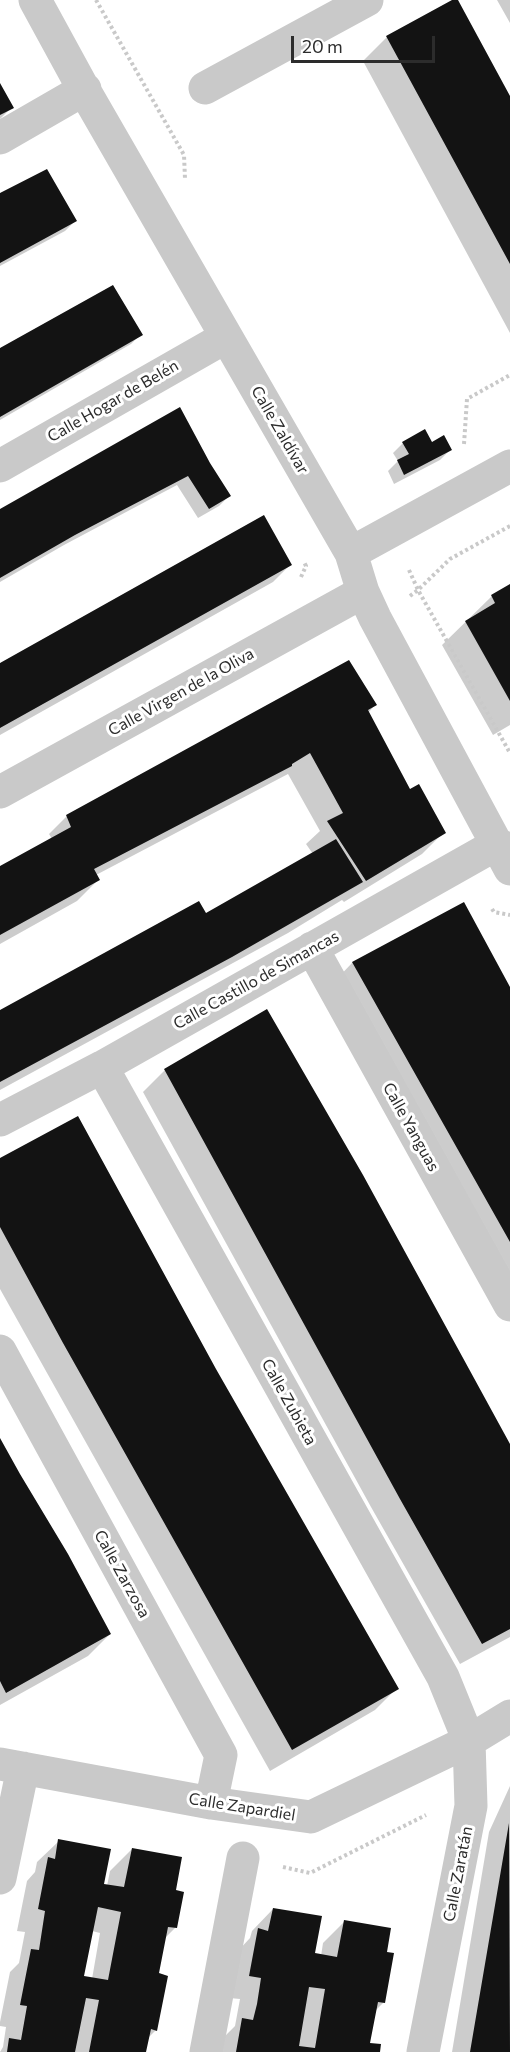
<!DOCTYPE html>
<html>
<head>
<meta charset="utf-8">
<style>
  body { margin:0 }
  #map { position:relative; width:510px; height:2052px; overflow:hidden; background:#fff; font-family:Commissioner,sans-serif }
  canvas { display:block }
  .scale { position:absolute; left:291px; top:36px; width:144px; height:27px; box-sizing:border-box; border:3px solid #2c2c2c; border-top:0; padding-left:8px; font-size:18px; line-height:21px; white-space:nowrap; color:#2c2c2c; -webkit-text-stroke:4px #fff; paint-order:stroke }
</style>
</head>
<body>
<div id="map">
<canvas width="510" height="2052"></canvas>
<div class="scale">20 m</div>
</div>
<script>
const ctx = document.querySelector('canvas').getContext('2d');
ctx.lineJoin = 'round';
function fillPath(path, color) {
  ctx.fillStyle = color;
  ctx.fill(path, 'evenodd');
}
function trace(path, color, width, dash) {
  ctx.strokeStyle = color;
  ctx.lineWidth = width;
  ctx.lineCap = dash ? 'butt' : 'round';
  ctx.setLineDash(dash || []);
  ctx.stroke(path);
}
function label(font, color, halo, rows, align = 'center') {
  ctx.font = font + ' Commissioner,sans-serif';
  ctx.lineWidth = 6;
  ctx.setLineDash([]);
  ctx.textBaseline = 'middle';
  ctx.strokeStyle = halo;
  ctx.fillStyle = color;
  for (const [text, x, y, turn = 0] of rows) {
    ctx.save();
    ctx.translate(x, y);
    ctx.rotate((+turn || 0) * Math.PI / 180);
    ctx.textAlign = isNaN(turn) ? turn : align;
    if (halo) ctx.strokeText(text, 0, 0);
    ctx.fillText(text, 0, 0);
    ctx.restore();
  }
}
fillPath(new Path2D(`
  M455,0H456L510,99V333L363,61L387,37Z
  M497,0H510V23Z
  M0,86L12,107L0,119Z
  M0,196L75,221L65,231L0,266Z
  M141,334L131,344L0,420V350Z
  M403,443L432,444L450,450L440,460L394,484L388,471L398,461L393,453Z
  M209,464L229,496L219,506L198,518L177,485L64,545L0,582V511Z
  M290,565L273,582L0,735V666Z
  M510,586V725L493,735L442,645L492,596Z
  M375,705L368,713L409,791L444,832L422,854L344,902L342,900L288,933L0,1090V1012L205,915L313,854L306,844L320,831L288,774L96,875L99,879L77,901L0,944V867L52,839L49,834L67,816Z
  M463,904L510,989V1302L331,985L352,963Z
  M165,1070L510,1447V1637L460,1664L371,1507L143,1092Z
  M0,1160L303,1527L397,1688L375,1710L270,1771L0,1289Z
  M0,1441L110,1634L88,1656L0,1705Z
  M510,1786V2052H452L489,1832Z
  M59,1841L102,1885L107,1886L110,1871L132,1849L174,1891L175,1928L164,1939L157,1974L156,2030L148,2038L145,2052H0L3,2047L6,2027L0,2026V2022L10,1972L19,1963L25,1932L17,1931L27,1881L35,1872L37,1862ZM92,1931L100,1933L92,1979L82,1977Z
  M273,1909L313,1954L321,1956L323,1943L345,1921L385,1953L384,2002L375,2011L369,2044L379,2052H219L220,2041L235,2026L240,1999L229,1998L237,1952L250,1938L252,1931Z`), '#0003');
fillPath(new Path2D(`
  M452,0H458L510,96V264L386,36Z
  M0,83L14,108L0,115Z
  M47,169L77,221L0,263V193Z
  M113,285L143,335L0,417V348Z
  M180,407L210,463L231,496L209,509L188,476L75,535L0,578V509Z
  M425,429L432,442L444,435L452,450L404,475L397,460L409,454L402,442Z
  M264,515L292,565L0,728V663Z
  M510,584V701L465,621L495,603L491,595Z
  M349,660L377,705L368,710L410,789L419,784L446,833L366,881L327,821L343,813L310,753L292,764V766L94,869L100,880L0,935V866L71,827L66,815Z
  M336,839L363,882L232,957L0,1082V1010L199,901L206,913Z
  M464,902L510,987V1242L352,962Z
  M267,1009L363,1175L510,1444V1629L482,1644L400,1499L164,1069Z
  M78,1116L216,1369L399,1689L292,1750L63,1343L0,1227V1158Z
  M0,1438L20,1474L68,1554L111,1634L6,1693L0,1681Z
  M509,1823L510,2052H470Z
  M58,1839L111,1849L104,1884L124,1887L132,1848L182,1857L176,1890L184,1892L177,1928L168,1927L159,1973L168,1976L157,2031L151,2029L146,2052H89L99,2000L86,1998L75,2052H7L9,2038L21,2040L27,2006L20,2005L31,1949L39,1950L45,1911L38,1909L48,1857L55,1859ZM98,1907L121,1912L108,1980L84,1976Z
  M273,1908L322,1916L315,1953L337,1957L344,1920L391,1928L387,1952L394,1953L385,2003L378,2002L370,2043L381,2044L380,2052H236L242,2018L253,2020L257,2004L261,1978L249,1976L258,1928L268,1931ZM309,1987L325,1989L315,2048L299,2046Z`), '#131313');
trace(new Path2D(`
  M96,0L184,155L185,179
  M464,444L467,399L510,375
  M409,570L418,590L510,753
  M301,577L306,566L304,562
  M410,596L418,590L450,559L510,526
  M492,909L494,912L510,915
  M283,1867L310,1873L426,1815`), '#c9c9c9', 4, [3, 3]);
trace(new Path2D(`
  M35,0L83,88L351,553L363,592L375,618L510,869
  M205,88L367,0
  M0,138L85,89
  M0,466L226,337
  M351,553L510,466
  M0,792L363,592
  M312,948L510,1305
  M102,1067L443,1677L469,1741L471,1806L423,2052
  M0,1120L102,1067L497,844L510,850
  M0,1351L221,1755L211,1803
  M0,1764L211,1803L311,1817L469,1741L510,1716
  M0,1878L23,1768
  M206,2052L243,1858`), '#c9c9c9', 33);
label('16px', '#2c2c2c', '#fff', [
  ["Calle Hogar de Belén",113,401,-30],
  ["Calle Zaldívar",280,430,60],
  ["Calle Virgen de la Oliva",181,692,-29],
  ["Calle Castillo de Simancas",256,980,-29],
  ["Calle Yanguas",411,1127,61],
  ["Calle Zubieta",289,1402,61],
  ["Calle Zarzosa",122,1574,61],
  ["Calle Zapardiel",242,1807,9],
  ["Calle Zaratán",458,1874,-79]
]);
</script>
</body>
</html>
